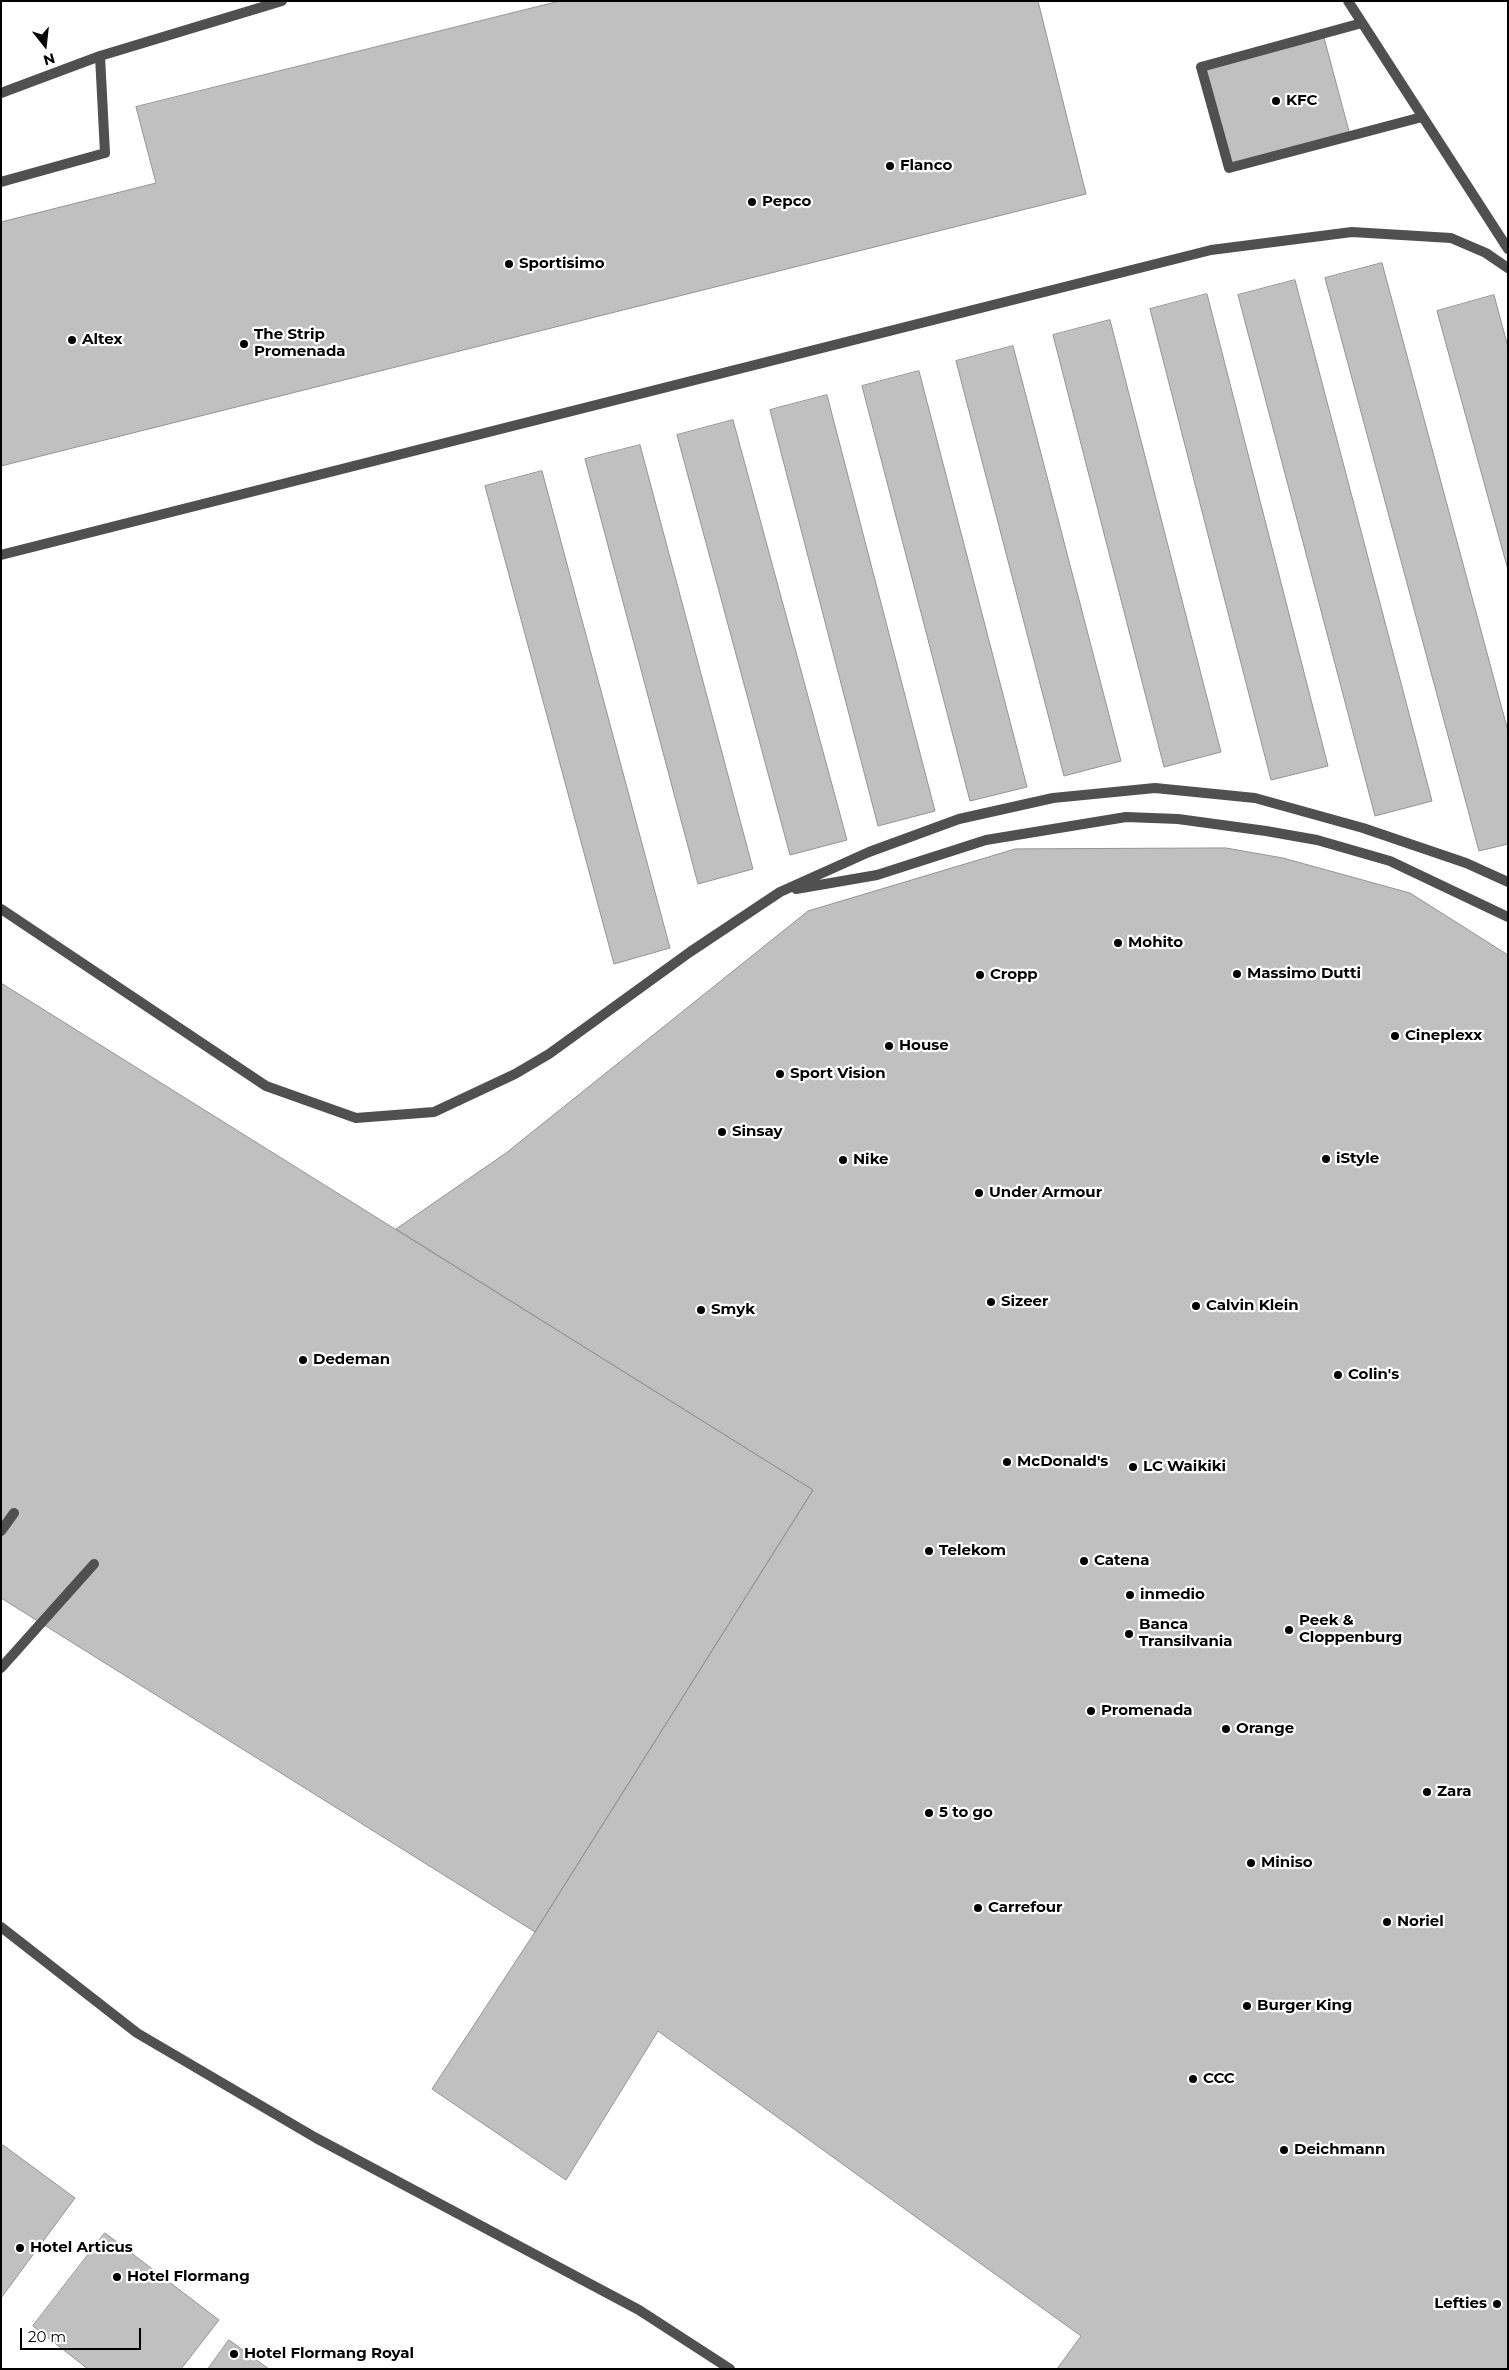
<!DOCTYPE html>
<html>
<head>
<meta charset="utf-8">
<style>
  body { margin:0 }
  #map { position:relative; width:1509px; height:2370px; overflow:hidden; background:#fff; font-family:Montserrat,sans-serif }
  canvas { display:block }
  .frame { position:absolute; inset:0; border:2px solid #000; pointer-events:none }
  .north { position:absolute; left:20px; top:20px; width:50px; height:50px; -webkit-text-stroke:4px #fff; paint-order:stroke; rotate:164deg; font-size:14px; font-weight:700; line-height:20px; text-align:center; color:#000 }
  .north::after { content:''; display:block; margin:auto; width:18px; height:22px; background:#000; clip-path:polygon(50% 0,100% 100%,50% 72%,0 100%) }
  .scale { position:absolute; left:20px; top:2328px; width:121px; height:22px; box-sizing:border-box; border:2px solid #000; border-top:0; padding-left:6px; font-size:15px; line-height:18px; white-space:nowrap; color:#000; -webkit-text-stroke:4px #fff; paint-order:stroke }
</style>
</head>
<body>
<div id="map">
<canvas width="1509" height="2370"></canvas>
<div class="frame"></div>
<div class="north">N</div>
<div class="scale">20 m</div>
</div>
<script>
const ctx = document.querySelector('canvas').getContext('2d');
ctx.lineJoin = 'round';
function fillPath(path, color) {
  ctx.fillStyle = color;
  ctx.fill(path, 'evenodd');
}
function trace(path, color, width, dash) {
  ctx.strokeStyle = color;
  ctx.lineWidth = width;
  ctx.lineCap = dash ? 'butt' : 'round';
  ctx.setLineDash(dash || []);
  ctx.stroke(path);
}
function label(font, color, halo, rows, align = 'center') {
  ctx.font = font + ' Montserrat,sans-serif';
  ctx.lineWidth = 4.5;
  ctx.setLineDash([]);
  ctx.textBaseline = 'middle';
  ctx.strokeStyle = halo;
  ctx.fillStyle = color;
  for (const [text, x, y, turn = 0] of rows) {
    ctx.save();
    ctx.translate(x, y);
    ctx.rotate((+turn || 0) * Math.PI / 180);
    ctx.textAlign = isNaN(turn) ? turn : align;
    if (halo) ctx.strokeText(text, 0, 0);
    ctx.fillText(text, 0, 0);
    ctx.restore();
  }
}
const building = new Path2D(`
  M560,1H1038L1086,194L1,466V222L156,183L136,107Z
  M1323,34L1350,135L1229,168L1201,67Z
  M1382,263L1508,731V844L1479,851L1325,278Z
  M1295,280L1432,801L1375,816L1238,295Z
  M1207,294L1328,766L1271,780L1150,309Z
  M1494,295L1508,347V570L1437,311Z
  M1110,320L1221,752L1164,767L1053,335Z
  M1013,346L1121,761L1064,776L956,361Z
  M919,371L1027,787L970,801L862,386Z
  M827,395L935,811L878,826L770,410Z
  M733,420L847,840L790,855L677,435Z
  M640,445L753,869L698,884L585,459Z
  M542,471L670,948L614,964L485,486Z
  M1226,848L1283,858L1410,893L1508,955V2369H1057L1081,2336L658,2031L566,2180L432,2089L535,1932L813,1490L396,1229L506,1153L808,911L1015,849Z
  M1,983L813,1490L535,1932L1,1598Z
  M3,2145L75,2198L1,2298V2147Z
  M105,2233L219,2320L181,2369H88L33,2326Z
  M229,2340L269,2369H208Z`);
fillPath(building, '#c0c0c0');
trace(building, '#949494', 1);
trace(new Path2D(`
  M1348,1L1508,249
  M1362,23L1201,67L1229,168L1422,117
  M1,93L100,56L282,1
  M1,182L105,153L100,56
  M1,555L1211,250L1352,232L1451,238L1486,253L1508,268
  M796,889L877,875L986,840L1126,817L1178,819L1266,831L1317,840L1390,861L1508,917
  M1,909L266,1086L356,1118L434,1112L515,1074L549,1054L690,952L780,892L869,852L959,819L1053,798L1155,788L1255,798L1363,828L1466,863L1508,882
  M1,1531L14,1513
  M1,1668L94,1564
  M1,1927L137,2033L316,2138L639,2310L730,2369`), '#505050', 10);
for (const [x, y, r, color] of [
  [1276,101,5,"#000"],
  [890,166,5,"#000"],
  [752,202,5,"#000"],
  [509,264,5,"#000"],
  [72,340,5,"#000"],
  [244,344,5,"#000"],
  [1118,943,5,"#000"],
  [1237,974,5,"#000"],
  [980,975,5,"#000"],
  [1395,1036,5,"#000"],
  [889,1046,5,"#000"],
  [780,1074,5,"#000"],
  [722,1132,5,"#000"],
  [1326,1159,5,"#000"],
  [843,1160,5,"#000"],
  [979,1193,5,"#000"],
  [991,1302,5,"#000"],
  [1196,1306,5,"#000"],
  [701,1310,5,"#000"],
  [303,1360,5,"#000"],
  [1338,1375,5,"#000"],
  [1007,1462,5,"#000"],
  [1133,1467,5,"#000"],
  [929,1551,5,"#000"],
  [1084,1561,5,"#000"],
  [1130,1595,5,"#000"],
  [1289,1630,5,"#000"],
  [1129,1634,5,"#000"],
  [1091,1711,5,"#000"],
  [1226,1729,5,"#000"],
  [1427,1792,5,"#000"],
  [929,1813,5,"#000"],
  [1251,1863,5,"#000"],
  [978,1908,5,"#000"],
  [1387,1922,5,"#000"],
  [1247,2006,5,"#000"],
  [1193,2079,5,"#000"],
  [1284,2150,5,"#000"],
  [20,2248,5,"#000"],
  [117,2277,5,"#000"],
  [1497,2304,5,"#000"],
  [234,2354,5,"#000"]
]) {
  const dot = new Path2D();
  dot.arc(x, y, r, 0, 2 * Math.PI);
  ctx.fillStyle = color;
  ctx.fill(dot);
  trace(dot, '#fff', 2);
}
label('bold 15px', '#000', '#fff', [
  ["KFC",1286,101],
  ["Flanco",900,166],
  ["Pepco",762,202],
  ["Sportisimo",519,264],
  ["The Strip",254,335],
  ["Promenada",254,352],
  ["Altex",82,340],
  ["Mohito",1128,943],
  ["Massimo Dutti",1247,974],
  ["Cropp",990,975],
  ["Cineplexx",1405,1036],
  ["House",899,1046],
  ["Sport Vision",790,1074],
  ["Sinsay",732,1132],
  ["iStyle",1336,1159],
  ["Nike",853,1160],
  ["Under Armour",989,1193],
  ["Sizeer",1001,1302],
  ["Calvin Klein",1206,1306],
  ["Smyk",711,1310],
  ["Dedeman",313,1360],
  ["Colin's",1348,1375],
  ["McDonald's",1017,1462],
  ["LC Waikiki",1143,1467],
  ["Telekom",939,1551],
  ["Catena",1094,1561],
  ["inmedio",1140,1595],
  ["Peek &",1299,1621],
  ["Cloppenburg",1299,1638],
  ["Banca",1139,1625],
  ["Transilvania",1139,1642],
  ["Promenada",1101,1711],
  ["Orange",1236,1729],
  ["Zara",1437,1792],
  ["5 to go",939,1813],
  ["Miniso",1261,1863],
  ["Carrefour",988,1908],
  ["Noriel",1397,1922],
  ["Burger King",1257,2006],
  ["CCC",1203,2079],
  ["Deichmann",1294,2150],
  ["Hotel Articus",30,2248],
  ["Hotel Flormang",127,2277],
  ["Lefties",1487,2304,"right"],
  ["Hotel Flormang Royal",244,2354]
], 'left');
</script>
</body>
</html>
